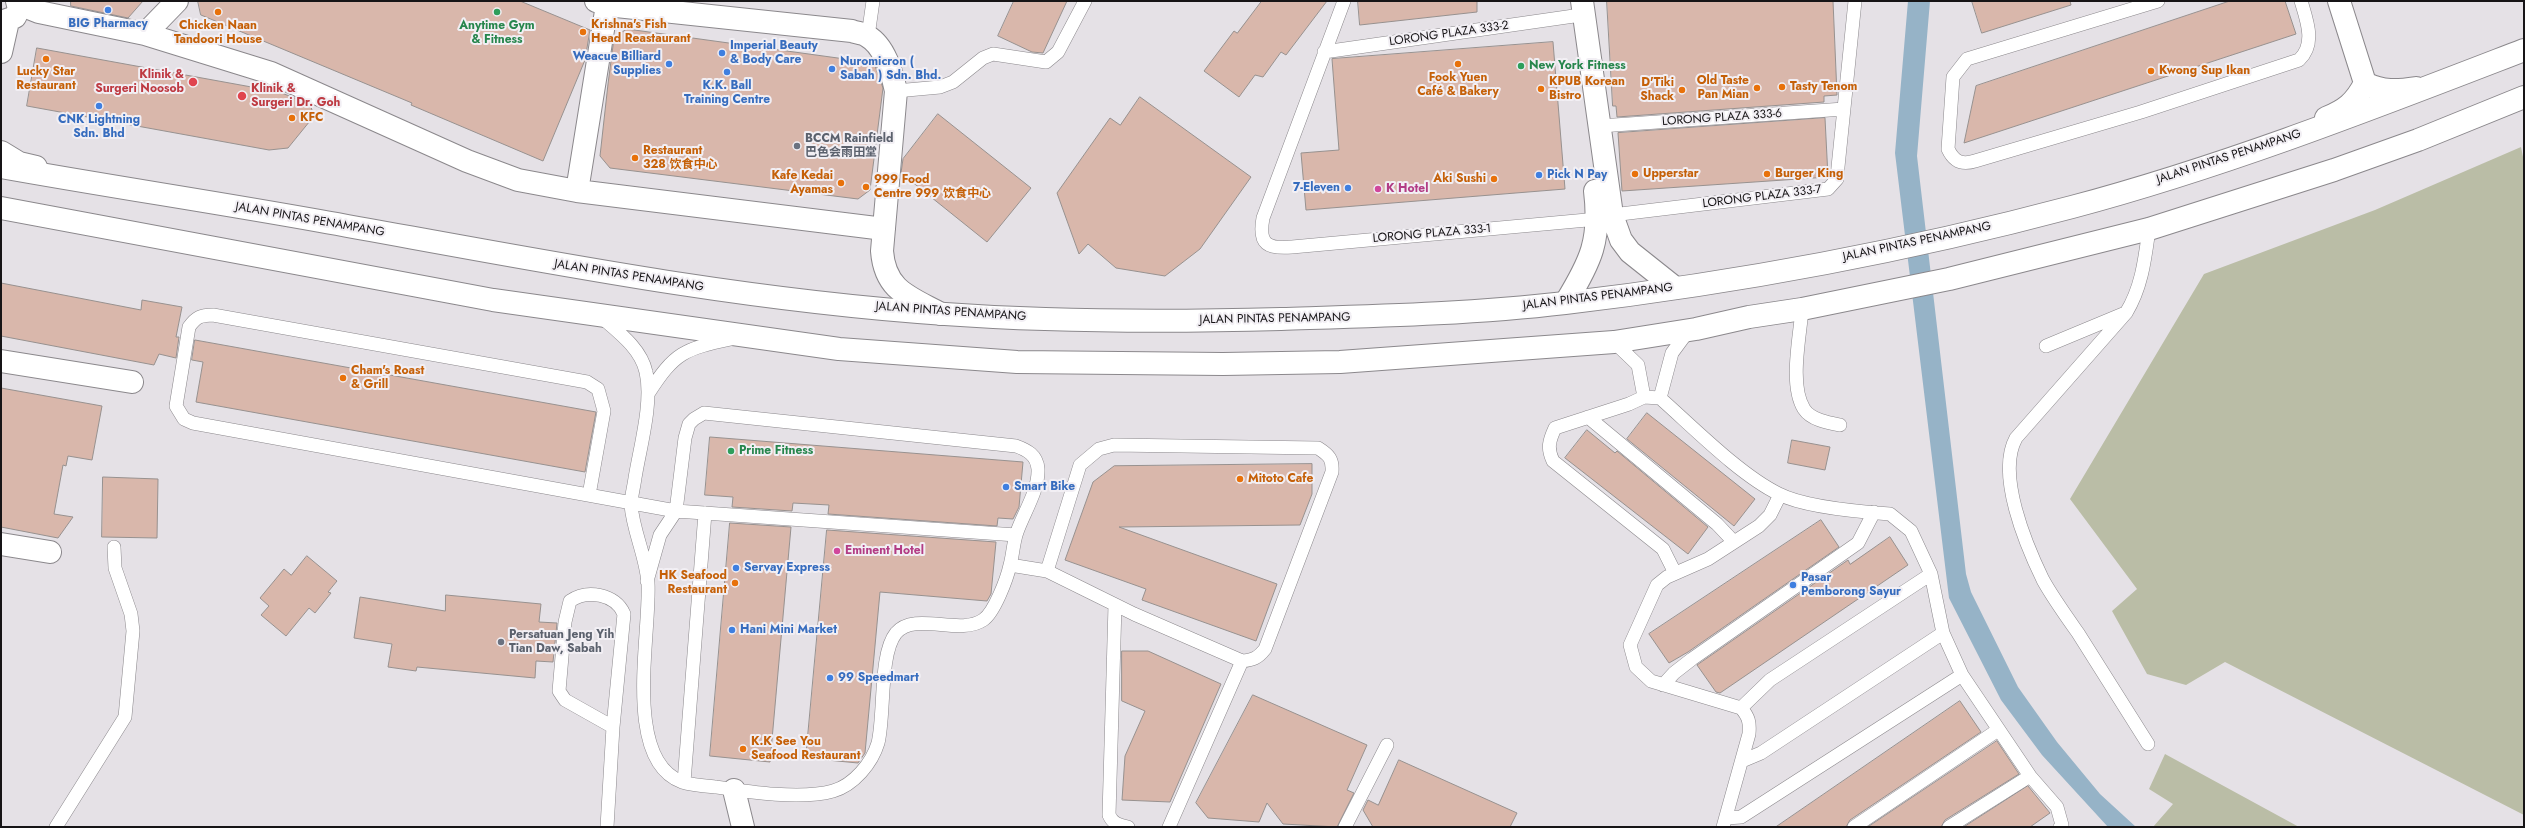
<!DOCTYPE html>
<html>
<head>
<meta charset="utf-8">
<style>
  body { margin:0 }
  #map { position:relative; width:2525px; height:828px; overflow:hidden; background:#e5e1e6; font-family:Jost,sans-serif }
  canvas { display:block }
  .frame { position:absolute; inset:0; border:2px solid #161416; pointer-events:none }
</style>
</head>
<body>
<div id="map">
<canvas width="2525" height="828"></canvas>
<div class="frame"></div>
</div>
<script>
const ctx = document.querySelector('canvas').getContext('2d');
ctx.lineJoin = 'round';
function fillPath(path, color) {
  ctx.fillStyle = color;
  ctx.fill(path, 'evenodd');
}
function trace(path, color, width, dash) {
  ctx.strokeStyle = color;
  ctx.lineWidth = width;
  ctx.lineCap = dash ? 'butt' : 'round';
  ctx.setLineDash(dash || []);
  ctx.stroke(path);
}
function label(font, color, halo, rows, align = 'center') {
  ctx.font = font + ' Jost,"Noto Sans SC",sans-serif';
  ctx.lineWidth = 4;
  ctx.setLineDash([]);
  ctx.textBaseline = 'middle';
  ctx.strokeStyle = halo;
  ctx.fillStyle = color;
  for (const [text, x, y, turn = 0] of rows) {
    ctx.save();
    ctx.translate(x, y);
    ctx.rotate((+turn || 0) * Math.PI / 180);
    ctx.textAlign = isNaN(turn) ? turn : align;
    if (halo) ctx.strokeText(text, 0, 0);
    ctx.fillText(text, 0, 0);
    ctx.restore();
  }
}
fillPath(new Path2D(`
  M2521,147L2524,162V815L2225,662L2186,685L2147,674L2112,611L2137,589L2070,499L2204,274L2375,210Z
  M2165,754L2299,827H2153L2173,804L2149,789Z`), '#babda6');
fillPath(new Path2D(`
  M1908,1H1930L1917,156L1966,574L1971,592L2018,687L2057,742L2100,794L2136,827H2108L2042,755L2001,700L1949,598L1895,153Z`), '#96b3c7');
const building = new Path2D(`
  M71,1H143L128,18L71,6Z
  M198,1H520L590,30L585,60L543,161L411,105L412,103L201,15Z
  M1014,1H1067L1043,53L1032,52L998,36Z
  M1262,1H1327L1286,55L1281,52L1263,77L1255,75L1239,97L1204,71L1234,31L1237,33Z
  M1358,1H1477V12L1360,25Z
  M1607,1H1833L1837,95L1824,96V102L1617,117L1616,106H1613Z
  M1972,1H2070L2071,5L1982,33Z
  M2230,1H2285L2296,34L1964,143L1976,86Z
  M627,29L874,63L883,88L870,190L858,199L610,168L600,156L608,84L614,38Z
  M1553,42L1565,189L1306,210L1301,153L1339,150L1332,59Z
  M37,48L279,92L310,104L314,116L288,148L269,150L27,106Z
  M1140,97L1251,177L1200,249L1165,276L1116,268L1088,244L1079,254L1057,193L1110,118L1120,125Z
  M938,114L1031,188L987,242L901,173L903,159Z
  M1825,118L1828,177L1622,191L1618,133Z
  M1,283L141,310L142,300L182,307L176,337H179L176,358L159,354L154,365L1,336Z
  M195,340L596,412L585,472L196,402L203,362L192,360Z
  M1,388L102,406L92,460L68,456L66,466L63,465L54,514L73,517L58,538L1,527Z
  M1647,413L1755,499L1734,526L1627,439Z
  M1587,430L1615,453L1617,451L1708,527L1688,554L1565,458Z
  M710,437L1023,462L1019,507L1013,519L998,518L997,526L828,514L829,505L793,503L792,511L732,507L733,497L705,495Z
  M1792,440L1830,447L1825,470L1788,463Z
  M1312,464V494L1300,525L1119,527L1277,584L1256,641L1142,600L1146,589L1065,560L1093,482L1114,466Z
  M103,477L158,479L157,538L102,537Z
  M1821,520L1839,547L1688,652L1669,663L1649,634Z
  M730,523L791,527L770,762L710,756Z
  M827,530L996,542L991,594L987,601L880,592L865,753L858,763L806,758Z
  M1890,537L1908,565L1720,693L1716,692L1697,665L1848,560L1850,564Z
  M307,556L337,581L328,592L331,593L315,613L309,608L286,636L261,615L269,606L260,598L284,569L291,575Z
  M446,595L541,604L539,622L557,623L553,662L536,661L535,678L417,667L416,671L388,667L392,644L354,638L360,597L445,611Z
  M1122,651H1148L1221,684L1170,802L1122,800L1125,756L1145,711L1122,701Z
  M1253,695L1367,745L1347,790L1354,793L1337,827L1283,824L1267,803L1259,822L1208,818L1196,803Z
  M1960,701L1981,732L1850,820L1846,827H1776Z
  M1997,741L2019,774L1945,820L1941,827H1868Z
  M1399,760L1517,813L1510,827H1373L1363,810L1368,800L1378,805Z
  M2028,786L2050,813L2030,827H1964Z`);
fillPath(building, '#d9b7ab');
trace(building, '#97918f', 1);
const lane = new Path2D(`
  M1344,1L1263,218C1258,245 1268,249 1292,247L1598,219
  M2158,1L1967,59L1953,77L1948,149C1954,162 1962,165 1975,161L2141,112L2299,60C2316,44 2307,21 2301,1
  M868,36L873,1
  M1324,52L1574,16
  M896,91L940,87L953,82L983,58L993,54L1046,62L1058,52L1085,1
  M1600,126L1844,109
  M1612,215L1828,189L1837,179L1838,167L1855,1
  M1802,309C1800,337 1789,385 1804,409C1811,420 1829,423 1840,425
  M600,316C617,331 641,348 646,372C653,402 640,447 635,478C634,486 631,497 631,505C633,531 646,556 648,583C651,632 622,760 682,782C692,785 705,786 716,787C749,792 801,800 833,791C854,785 872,763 878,743C885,715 879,654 896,633C915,611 959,636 983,620C994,613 1007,579 1010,565C1013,555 1013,543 1017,532C1024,512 1039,490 1038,469C1037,455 1027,450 1016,446L704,413L694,419L689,424L685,438L676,511L660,535L647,581
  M1614,342L1638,365L1644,397
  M2046,346L2123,314
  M648,394C675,352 684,349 731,339
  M1660,398L1672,353L1689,330
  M1588,417L1717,524L1734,542
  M589,495L604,411L598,389L587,382L213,315C201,315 196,317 189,327L176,406L184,419L193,423L676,511L1016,535
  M1010,565L1047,571L1134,614L1242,661C1253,660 1258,658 1265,649L1332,472C1333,459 1329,455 1318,448L1114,445L1099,449L1080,465L1047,571
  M1675,573L1663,549L1553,461C1547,448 1549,441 1555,428L1629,404L1644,397L1660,398C1694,428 1740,475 1779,494C1804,507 1862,512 1890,514L1911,531L1931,574L1943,633L1962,675L2030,776L2057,807L2062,825L2060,827
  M1115,605L1109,815C1113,824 1119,825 1128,827
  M1663,685L1674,673L1692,659L1858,543L1874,512
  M1741,708L1770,680L1931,574
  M2148,744C2125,707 2101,670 2078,633C2066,616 2053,598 2043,580C2026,545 1996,474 2016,438L2126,313C2142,287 2145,258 2149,229
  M1742,761L1761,753L1943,633
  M684,782L705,513
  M1726,818L1741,817L1962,675
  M56,827L125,717L133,631L131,614L115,568L114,547
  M607,827L613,727L624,614C616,594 587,589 570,601L565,622L559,691L565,700L613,727
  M1169,827L1242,661
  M1345,827L1387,745
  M1723,827L1749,734C1750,723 1749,717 1741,708L1651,681L1636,667L1630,645L1657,585L1667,577L1708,559L1759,526L1770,515L1780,495
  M1854,827L1998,730
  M1949,827L2030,776`);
const street = new Path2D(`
  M596,1L607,5L852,31C856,33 863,33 867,36C885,46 892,73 896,91L882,251C885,291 910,297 941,314
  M1582,1L1612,215L1621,240L1630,252L1674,287
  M2339,1L2365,83
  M19,4L39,12L145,34L271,73L467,161L518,180L577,191L884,229
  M145,34L177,1
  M2365,83C2383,92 2397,91 2416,88
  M2326,118C2345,110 2355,103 2365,83
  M577,191L607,5
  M1566,302C1591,261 1601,240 1595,191
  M1,361L132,382
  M1,544L50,552
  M734,790L743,827`);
const secondary = new Path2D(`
  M1,22L15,17L19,9L17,1
  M1,52L8,21
  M1,152L19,163L36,167`);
const primary = new Path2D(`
  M1,167C107,186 214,202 320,221C527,258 734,300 945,314C1057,322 1169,322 1281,319C1376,316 1471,314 1565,303C1735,283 1907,251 2072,207C2226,166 2376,107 2524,50
  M1,208L493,300L839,349L1017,362L1223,364L1340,362L1614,342L1696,329L1749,317L1802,309L1949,279L2149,229L2334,170L2418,140L2524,97`);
trace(lane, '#8b888c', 14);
trace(street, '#8b888c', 24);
trace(secondary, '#8b888c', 24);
trace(primary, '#8b888c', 24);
trace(lane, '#fff', 13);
trace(street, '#fff', 22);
trace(secondary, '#fff', 22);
trace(primary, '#fff', 22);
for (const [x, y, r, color] of [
  [108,10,4,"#3f7fe0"],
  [218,12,4,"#e8710a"],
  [497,12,4,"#2e9e5b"],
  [583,32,4,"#e8710a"],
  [722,53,4,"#3f7fe0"],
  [46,59,4,"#e8710a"],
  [669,64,4,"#3f7fe0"],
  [1458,64,4,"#e8710a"],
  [1521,66,4,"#2e9e5b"],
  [832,69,4,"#3f7fe0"],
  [2151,71,4,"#e8710a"],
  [727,72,4,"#3f7fe0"],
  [193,82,5,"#e0444e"],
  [1782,87,4,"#e8710a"],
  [1757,88,4,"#e8710a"],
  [1541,89,4,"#e8710a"],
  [1682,90,4,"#e8710a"],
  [242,96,5,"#e0444e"],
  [99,106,4,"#3f7fe0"],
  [292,118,4,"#e8710a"],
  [797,146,4,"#6b7280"],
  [635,158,4,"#e8710a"],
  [1635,174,4,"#e8710a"],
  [1767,174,4,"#e8710a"],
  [1539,175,4,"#3f7fe0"],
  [1494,179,4,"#e8710a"],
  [841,183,4,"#e8710a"],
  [866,187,4,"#e8710a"],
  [1348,188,4,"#3f7fe0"],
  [1378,189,4,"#d1479c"],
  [343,378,4,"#e8710a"],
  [731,451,4,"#2e9e5b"],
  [1240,479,4,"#e8710a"],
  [1006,487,4,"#3f7fe0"],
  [837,551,4,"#d1479c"],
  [736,568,4,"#3f7fe0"],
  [735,583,4,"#e8710a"],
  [1793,585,4,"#3f7fe0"],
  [732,630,4,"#3f7fe0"],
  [501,642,4,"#6b7280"],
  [830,678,4,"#3f7fe0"],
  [743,749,4,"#e8710a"]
]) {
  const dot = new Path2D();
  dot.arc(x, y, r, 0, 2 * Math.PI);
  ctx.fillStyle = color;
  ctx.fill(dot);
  trace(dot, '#f2eff4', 1.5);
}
label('bold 12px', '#366cbe', '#f2eff4', [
  ["BIG Pharmacy",108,24,"center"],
  ["Imperial Beauty",730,46],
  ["& Body Care",730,60],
  ["Weacue Billiard",661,57,"right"],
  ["Supplies",661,71,"right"],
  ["Nuromicron (",840,62],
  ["Sabah ) Sdn. Bhd.",840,76],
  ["K.K. Ball",727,86,"center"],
  ["Training Centre",727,100,"center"],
  ["CNK Lightning",99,120,"center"],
  ["Sdn. Bhd",99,134,"center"],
  ["Pick N Pay",1547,175],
  ["7-Eleven",1340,188,"right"],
  ["Smart Bike",1014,487],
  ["Servay Express",744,568],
  ["Pasar",1801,578],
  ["Pemborong Sayur",1801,592],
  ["Hani Mini Market",740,630],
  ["99 Speedmart",838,678]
], 'left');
label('bold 12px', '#c56008', '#f2eff4', [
  ["Krishna's Fish",591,25],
  ["Head Reastaurant",591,39],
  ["Chicken Naan",218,26,"center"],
  ["Tandoori House",218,40,"center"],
  ["Kwong Sup Ikan",2159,71],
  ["Lucky Star",46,72,"center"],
  ["Restaurant",46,86,"center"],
  ["Fook Yuen",1458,78,"center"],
  ["Café & Bakery",1458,92,"center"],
  ["Old Taste",1749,81,"right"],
  ["Pan Mian",1749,95,"right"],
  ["KPUB Korean",1549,82],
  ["Bistro",1549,96],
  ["D'Tiki",1674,83,"right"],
  ["Shack",1674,97,"right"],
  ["Tasty Tenom",1790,87],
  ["KFC",300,118],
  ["Restaurant",643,151],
  ["328 饮食中心",643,165],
  ["Upperstar",1643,174],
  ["Burger King",1775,174],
  ["Kafe Kedai",833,176,"right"],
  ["Ayamas",833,190,"right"],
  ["Aki Sushi",1486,179,"right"],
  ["999 Food",874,180],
  ["Centre 999 饮食中心",874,194],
  ["Cham's Roast",351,371],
  ["& Grill",351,385],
  ["Mitoto Cafe",1248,479],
  ["HK Seafood",727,576,"right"],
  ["Restaurant",727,590,"right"],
  ["K.K See You",751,742],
  ["Seafood Restaurant",751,756]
], 'left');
label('bold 12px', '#27864d', '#f2eff4', [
  ["Anytime Gym",497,26,"center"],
  ["& Fitness",497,40,"center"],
  ["New York Fitness",1529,66],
  ["Prime Fitness",739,451]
], 'left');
label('12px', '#161416', '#f2eff4', [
  ["LORONG PLAZA 333-2",1449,34,-8],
  ["LORONG PLAZA 333-6",1722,118,-4],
  ["JALAN PINTAS PENAMPANG",2229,157,-18],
  ["LORONG PLAZA 333-7",1762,197,-7],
  ["JALAN PINTAS PENAMPANG",310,220,10],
  ["LORONG PLAZA 333-1",1432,234,-5],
  ["JALAN PINTAS PENAMPANG",1917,242,-12],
  ["JALAN PINTAS PENAMPANG",629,276,9],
  ["JALAN PINTAS PENAMPANG",1598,297,-7],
  ["JALAN PINTAS PENAMPANG",951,312,4],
  ["JALAN PINTAS PENAMPANG",1275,319,-1]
]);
label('bold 12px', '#be3a42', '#f2eff4', [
  ["Klinik &",184,75],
  ["Surgeri Noosob",184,89],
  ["Klinik &",251,89,"left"],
  ["Surgeri Dr. Goh",251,103,"left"]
], 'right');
label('bold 12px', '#5b616d', '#f2eff4', [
  ["BCCM Rainfield",805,139],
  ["巴色会雨田堂",805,153],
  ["Persatuan Jeng Yih",509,635],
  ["Tian Daw, Sabah",509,649]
], 'left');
label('bold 12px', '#b23c85', '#f2eff4', [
  ["K Hotel",1386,189],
  ["Eminent Hotel",845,551]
], 'left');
</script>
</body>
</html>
